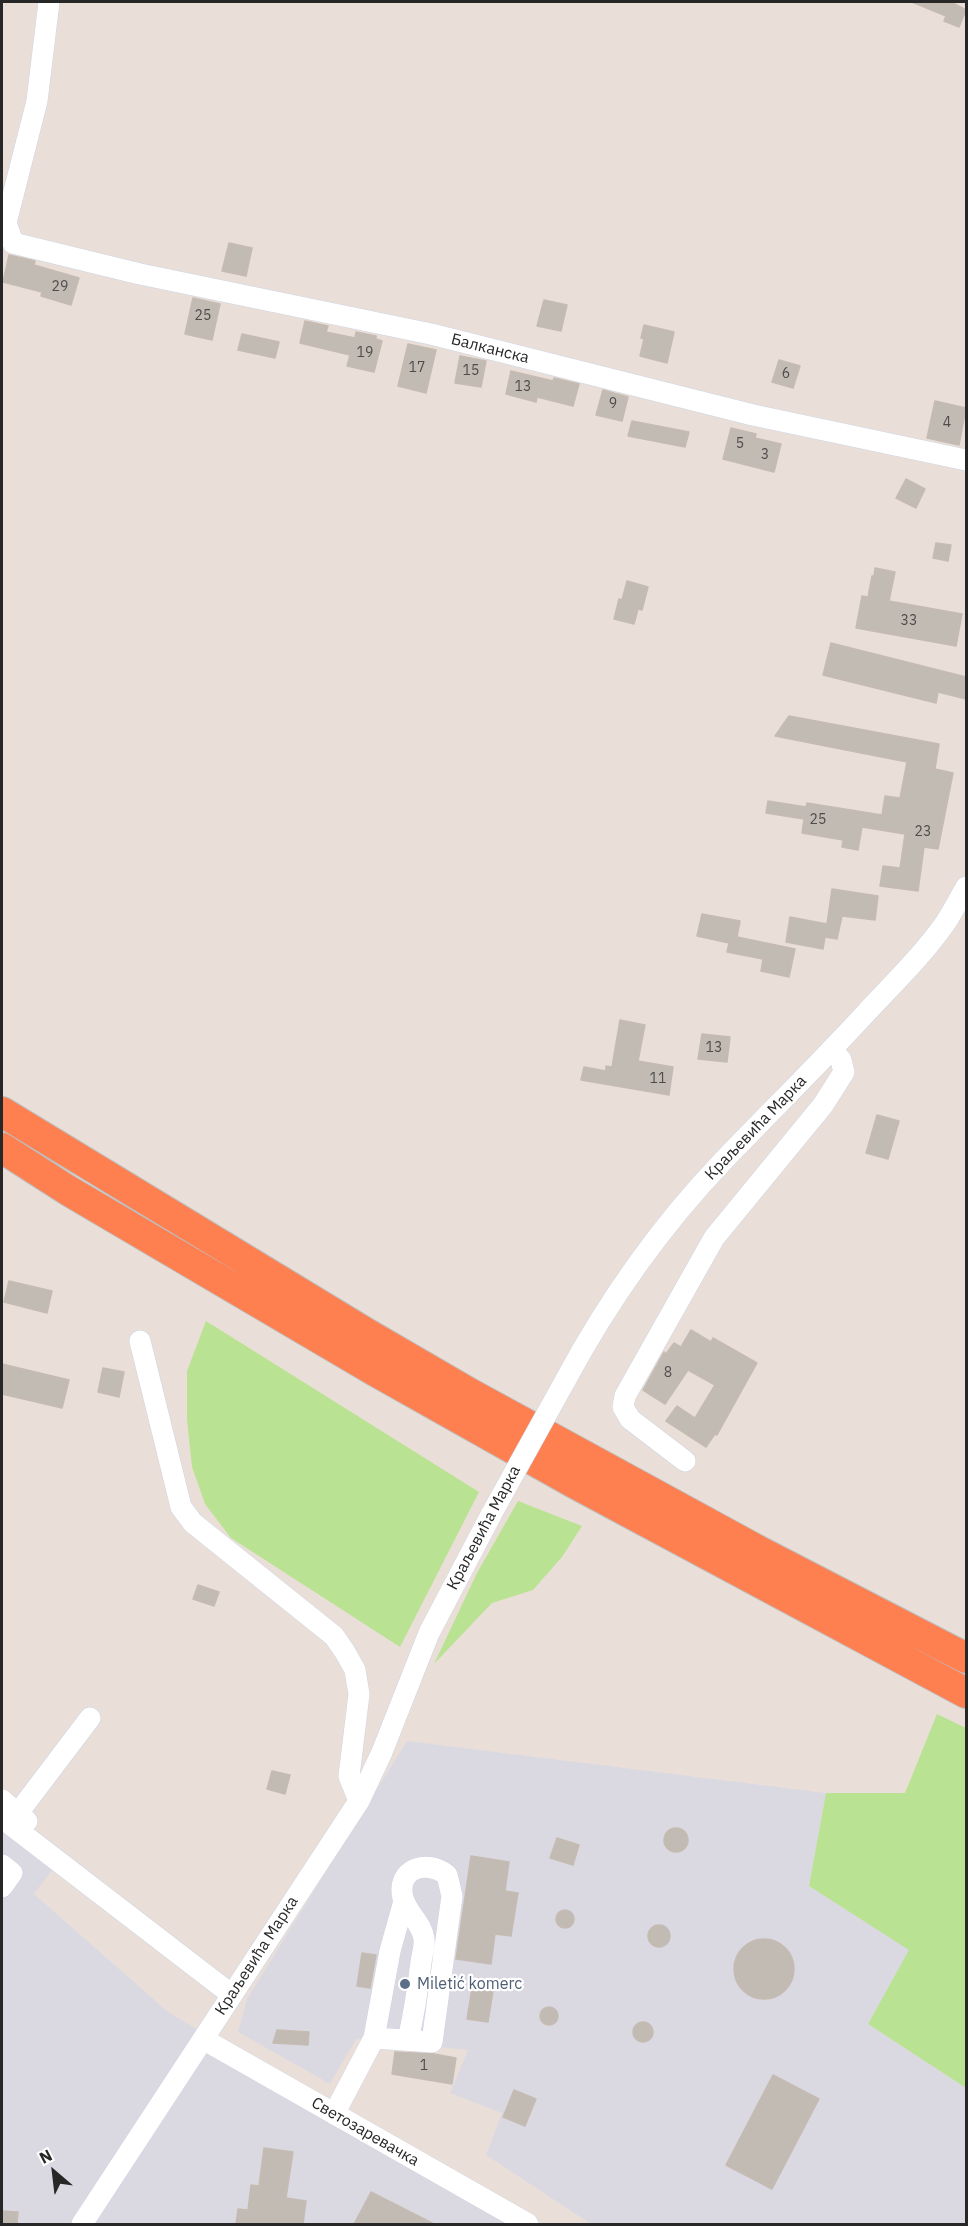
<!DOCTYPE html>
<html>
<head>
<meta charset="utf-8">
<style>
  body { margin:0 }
  #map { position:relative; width:968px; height:2226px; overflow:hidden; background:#eadfd8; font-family:"IBM Plex Sans",sans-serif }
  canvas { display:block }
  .frame { position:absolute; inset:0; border:3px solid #272727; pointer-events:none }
  .north { position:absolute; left:24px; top:2142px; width:60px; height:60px; -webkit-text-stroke:4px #fff; paint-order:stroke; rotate:332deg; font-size:16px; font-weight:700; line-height:24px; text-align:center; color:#272727 }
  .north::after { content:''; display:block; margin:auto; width:21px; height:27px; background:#272727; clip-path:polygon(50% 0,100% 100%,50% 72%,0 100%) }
</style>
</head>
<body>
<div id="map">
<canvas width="968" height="2226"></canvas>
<div class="frame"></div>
<div class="north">N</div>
</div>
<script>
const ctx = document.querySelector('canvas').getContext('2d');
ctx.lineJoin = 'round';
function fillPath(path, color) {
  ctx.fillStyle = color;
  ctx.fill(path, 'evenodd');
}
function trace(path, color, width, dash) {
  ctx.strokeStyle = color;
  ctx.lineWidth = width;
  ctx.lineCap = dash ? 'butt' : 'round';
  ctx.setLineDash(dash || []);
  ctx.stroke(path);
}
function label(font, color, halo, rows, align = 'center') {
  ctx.font = font + ' "IBM Plex Sans",sans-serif';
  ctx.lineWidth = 4.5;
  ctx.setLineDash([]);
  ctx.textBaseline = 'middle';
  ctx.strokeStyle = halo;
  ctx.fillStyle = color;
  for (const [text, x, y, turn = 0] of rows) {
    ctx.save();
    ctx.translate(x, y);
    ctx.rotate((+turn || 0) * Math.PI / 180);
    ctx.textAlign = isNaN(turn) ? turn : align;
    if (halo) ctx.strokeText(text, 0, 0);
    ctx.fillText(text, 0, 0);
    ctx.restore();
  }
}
fillPath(new Path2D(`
  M407,1741L826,1793L809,1886L910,1950L868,2024L966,2088V2224H591L486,2155L502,2113L450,2093L468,2050L356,2039L330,2084L238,2032L247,1999Z
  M2,1818L59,1861L34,1894L168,2012L522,2224H2Z`), '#dad9e2');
fillPath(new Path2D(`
  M206,1321L479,1492L400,1647L231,1538L205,1504L192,1467L187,1420V1371Z
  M518,1501L582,1526L562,1557L533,1590L492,1603L434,1664L477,1573Z
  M937,1714L966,1728V2088L868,2024L909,1950L809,1886L826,1793H905Z`), '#bae293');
const building = new Path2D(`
  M912,2H951L966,10L959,27L944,21L946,16Z
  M229,243L252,248L246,276L222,271Z
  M9,255L35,261L34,265L79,278L71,305L41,296L42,292L3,282Z
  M193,298L220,304L212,340L185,334Z
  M544,300L567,305L561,331L537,326Z
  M305,321L328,326L326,332L355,338L356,332L376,336V339L382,341L374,372L347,366L350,355L300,343Z
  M644,325L674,332L667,363L640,356L644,339L641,338Z
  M242,334L279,342L275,358L238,350Z
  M408,344L436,350L426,393L398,386Z
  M460,356L486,361L481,387L455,383Z
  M779,360L800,366L793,388L772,382Z
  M511,371L553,381L554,378L579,384L573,406L537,397L536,402L506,394Z
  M603,390L628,397L622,421L596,415Z
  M935,401L966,408L959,445L927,438Z
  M632,421L689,432L685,447L628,436Z
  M731,428L756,434L755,438L781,444L774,472L723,459Z
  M906,479L925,489L916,508L896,498Z
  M936,543L951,545L948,561L933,558Z
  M875,568L895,572L889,601L962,614L956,646L856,628L862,596L868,597L872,576H874Z
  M627,581L648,587L642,610L638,609L634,624L614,619L619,599L622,600Z
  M831,643L966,677V699L938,692L936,703L823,675Z
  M789,716L939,744L935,769L953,773L938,849L924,847L918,891L880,886L883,866L900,868L905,834L862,827L858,850L842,847L843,840L802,833L804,819L766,813L768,801L806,807L807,803L882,815L885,796L900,798L907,762L775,736Z
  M832,889L878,896L875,920L842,916L837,939L825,937L823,949L786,942L790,917L827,924Z
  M702,914L740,921L737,937L795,949L789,977L761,971L763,959L727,952L729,943L697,936Z
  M620,1020L645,1025L638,1061L673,1067L669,1095L581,1080L584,1067L606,1071V1066L612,1067Z
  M702,1034L730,1037L727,1062L698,1059Z
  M877,1115L899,1121L888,1159L866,1153Z
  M9,1281L52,1291L47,1313L4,1302Z
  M691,1330L711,1342L713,1338L757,1363L717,1435L715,1434L706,1447L666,1421L677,1406L695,1418L715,1385L688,1370L665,1404L643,1390L664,1352L666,1354L674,1343L681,1347Z
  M2,1364L69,1380L62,1408L2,1394Z
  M103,1368L124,1372L119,1397L98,1392Z
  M198,1585L219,1592L214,1606L193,1599Z
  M272,1771L290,1775L285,1794L267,1789Z
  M664 1840a12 12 0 1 1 24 0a12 12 0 1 1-24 0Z
  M557,1838L579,1845L573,1865L550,1858Z
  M471,1856L509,1862L505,1891L518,1893L511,1936L495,1934L491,1964L456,1959Z
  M556 1919a9 9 0 1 1 18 0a9 9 0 1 1-18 0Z
  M648 1936a11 11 0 1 1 22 0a11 11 0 1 1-22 0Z
  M734 1969a30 30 0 1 1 60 0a30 30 0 1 1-60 0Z
  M362,1953L376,1955L370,1988L357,1986Z
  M472,1988L493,1991L488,2022L467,2019Z
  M540 2016a9 9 0 1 1 18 0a9 9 0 1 1-18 0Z
  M633 2032a10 10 0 1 1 20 0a10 10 0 1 1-20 0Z
  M277,2030L309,2032L308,2045L273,2043Z
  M395,2052L434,2054L456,2058L452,2084L392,2074Z
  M773,2075L819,2099L772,2189L726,2165Z
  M514,2090L536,2099L525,2126L503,2117Z
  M264,2148L293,2152L286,2198L306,2201L303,2224H236L238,2209L248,2210L251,2185L259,2186Z
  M371,2192L434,2224H354Z
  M2,2211L18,2212L17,2224H2Z`);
fillPath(building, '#c2bbb4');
trace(building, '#c5bbb2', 1.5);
const minor = new Path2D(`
  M49,2L37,101L6,223L13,243L140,274L431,334L753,415L966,460
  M140,1341L181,1507L193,1523L334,1636L345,1652L355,1670L359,1694L349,1776L359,1801
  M565,1381C608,1301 660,1227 723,1161C770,1112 819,1064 865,1014C893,984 923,955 946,922C953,911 960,898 966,887
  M685,1461L630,1419L623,1407L625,1396L714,1238L823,1105L844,1072L841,1060L832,1050
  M2,1800L27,1821
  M18,1813L90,1718
  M2,1818L232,1995
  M2,1865L12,1873L2,1887
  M374,2038L432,2042L452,1896L447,1875C425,1858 396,1870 403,1898C407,1913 422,1923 424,1939C425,1946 422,1955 421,1962C418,1988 414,2014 408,2040
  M203,2039L528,2224
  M334,2114L374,2038L390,1951L404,1901
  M82,2224L359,1801L382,1752L429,1633L492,1513`);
const highway = new Path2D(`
  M2,1112L366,1333L471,1394L757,1550L966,1658
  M2,1148L69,1191L375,1371L574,1483L966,1693`);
trace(minor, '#cdd4e1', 22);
trace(highway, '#bebebe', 32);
trace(minor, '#fff', 21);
trace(highway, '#fe7f4f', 30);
const minorBridge = new Path2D(`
  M492,1513L565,1381`);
trace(minorBridge, '#cdd4e1', 22, []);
trace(minorBridge, '#fff', 21);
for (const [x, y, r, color] of [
  [405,1984,6,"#5c6f8a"]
]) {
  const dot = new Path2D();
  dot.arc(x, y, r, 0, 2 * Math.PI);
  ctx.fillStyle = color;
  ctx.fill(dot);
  trace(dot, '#fff', 2);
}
label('14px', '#4e4c4a', null, [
  ["29",60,287],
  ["25",203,316],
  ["19",365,353],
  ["17",417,368],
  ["15",471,371],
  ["6",786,374],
  ["13",523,387],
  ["9",613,404],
  ["4",947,423],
  ["5",740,444],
  ["3",765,455],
  ["33",909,621],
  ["25",818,820],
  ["23",923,832],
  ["13",714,1048],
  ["11",658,1079],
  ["8",668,1373],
  ["1",424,2066]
]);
label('16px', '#272727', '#fff', [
  ["Балканска",490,349,14],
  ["Краљевића Марка",756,1128,-46],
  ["Краљевића Марка",484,1528,-62],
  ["Краљевића Марка",257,1956,-57],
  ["Светозаревачка",365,2132,30]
]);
label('16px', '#4e5e75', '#fff', [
  ["Miletić komerc",417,1984]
], 'left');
</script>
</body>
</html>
